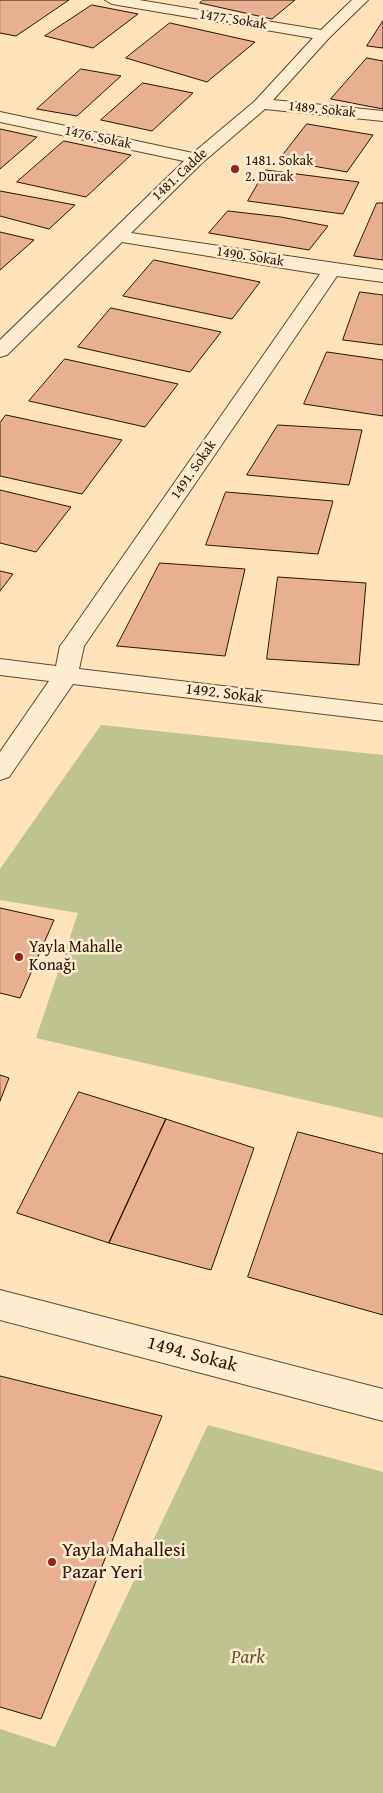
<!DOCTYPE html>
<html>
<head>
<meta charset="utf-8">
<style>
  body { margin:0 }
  canvas { display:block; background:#fee2b8 }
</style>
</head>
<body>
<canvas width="383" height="1793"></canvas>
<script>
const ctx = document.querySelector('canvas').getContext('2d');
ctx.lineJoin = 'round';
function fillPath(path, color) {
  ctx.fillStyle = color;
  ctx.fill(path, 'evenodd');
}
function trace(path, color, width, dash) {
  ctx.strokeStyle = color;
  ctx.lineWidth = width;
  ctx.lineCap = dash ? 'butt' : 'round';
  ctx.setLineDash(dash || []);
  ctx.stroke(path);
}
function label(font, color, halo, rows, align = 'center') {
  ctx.font = font + ' "Gentium Book Plus",serif';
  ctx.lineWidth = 5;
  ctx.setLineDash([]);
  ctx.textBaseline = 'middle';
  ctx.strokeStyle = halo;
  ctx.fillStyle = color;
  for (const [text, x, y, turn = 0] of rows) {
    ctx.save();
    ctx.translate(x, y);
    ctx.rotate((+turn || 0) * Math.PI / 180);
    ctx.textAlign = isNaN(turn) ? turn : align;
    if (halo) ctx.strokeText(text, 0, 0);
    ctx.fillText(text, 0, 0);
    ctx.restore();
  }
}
fillPath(new Path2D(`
  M101,725L383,755V1118L36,1038L78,913L0,900V869Z
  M208,1425L383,1472V1793H0V1729L55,1747Z`), '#bfc390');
const building = new Path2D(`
  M0,0H69L16,36L0,33Z
  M203,0H295L272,19L200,3Z
  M92,5L138,14L93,48L45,36Z
  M383,21V48L367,46Z
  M170,23L255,42L207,82L126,58Z
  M367,58L383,61V109L331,99Z
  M81,69L121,76L77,116L37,109Z
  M143,83L193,93L152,131L101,120Z
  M307,124L373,135L347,172L279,160Z
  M0,129L37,137L0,169Z
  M64,141L131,155L86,197L17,182Z
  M266,170L359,182L343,214L248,201Z
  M0,191L75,205L49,229L0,216Z
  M377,203H383V260L354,256Z
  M228,211L281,217L328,226L309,250L209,233Z
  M0,232L34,240L0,270Z
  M154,260L260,282L232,319L123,296Z
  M360,292L383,295V345L343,340Z
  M111,308L221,332L190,372L78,347Z
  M327,352L383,360V416L304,404Z
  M65,359L178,384L145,427L29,401Z
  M6,415L122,440L82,494L0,476V423Z
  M278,425L362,430L349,485L247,475Z
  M0,490L71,507L36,552L0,543Z
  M226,492L333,501L318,554L206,545Z
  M160,563L245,569L225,656L117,646Z
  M0,571L13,574L0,591Z
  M278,577L366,583L359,665L267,659Z
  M0,908L54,920L20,998L0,993Z
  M0,1075L9,1078L0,1101Z
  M79,1092L166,1119L109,1243L17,1213Z
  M166,1119L254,1148L211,1270L109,1243Z
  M298,1132L383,1154V1315L248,1277Z
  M0,1376L162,1416L41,1719L0,1707Z`);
fillPath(building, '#e8af90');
trace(building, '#2d1300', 1);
const street = new Path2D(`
  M105,0H139L321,30L352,0H368L329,38L273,100L383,111V121L265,109L202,163L131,233L383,270V282L337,276L84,646L79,669L383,705V721L73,684L9,777L0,780V752L49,681L0,675V659L56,666L60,646L64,641L320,274L122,242L7,355L0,357V340L184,161L0,122V112L193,153L255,101L313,38L112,4Z
  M0,1290L383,1389V1421L0,1320Z`);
trace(street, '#61472e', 2);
fillPath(street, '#feecd1');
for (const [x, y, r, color] of [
  [235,169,5,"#8f2418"],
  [19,957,5,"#8f2418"],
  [52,1562,5,"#8f2418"]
]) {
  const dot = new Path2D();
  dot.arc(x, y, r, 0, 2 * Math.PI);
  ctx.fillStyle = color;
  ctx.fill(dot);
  trace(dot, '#feecd1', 2);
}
label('14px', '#2d1300', '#feecd1', [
  ["1477. Sokak",233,20,9],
  ["1489. Sokak",322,110,6],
  ["1476. Sokak",98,138,12],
  ["1481. Cadde",180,175,-43],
  ["1490. Sokak",250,257,9],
  ["1491. Sokak",194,470,-55]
]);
label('14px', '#2d1300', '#feecd1', [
  ["1481. Sokak",245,161],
  ["2. Durak",245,177]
], 'left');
label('16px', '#2d1300', '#feecd1', [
  ["1492. Sokak",224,694,7]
]);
label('16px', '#2d1300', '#feecd1', [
  ["Yayla Mahalle",29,948],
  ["Konağı",29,966]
], 'left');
label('19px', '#2d1300', '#feecd1', [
  ["1494. Sokak",192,1355,15]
]);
label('19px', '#2d1300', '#feecd1', [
  ["Yayla Mahallesi",62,1551],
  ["Pazar Yeri",62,1573]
], 'left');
label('italic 19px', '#605132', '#feecd1', [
  ["Park",248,1658]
]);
</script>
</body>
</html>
